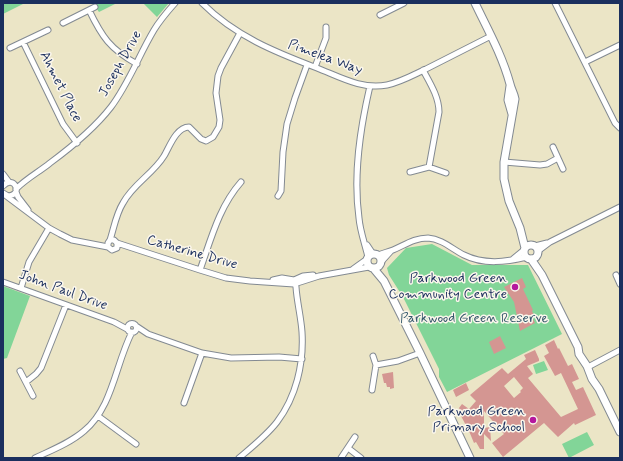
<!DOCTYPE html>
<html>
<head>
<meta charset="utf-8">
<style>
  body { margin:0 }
  #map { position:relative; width:623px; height:461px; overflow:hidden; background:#ebe5c6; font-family:Mynerve,sans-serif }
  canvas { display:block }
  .frame { position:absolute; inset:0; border:4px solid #1b2f5e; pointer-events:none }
</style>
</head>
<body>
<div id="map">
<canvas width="623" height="461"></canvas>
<div class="frame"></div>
</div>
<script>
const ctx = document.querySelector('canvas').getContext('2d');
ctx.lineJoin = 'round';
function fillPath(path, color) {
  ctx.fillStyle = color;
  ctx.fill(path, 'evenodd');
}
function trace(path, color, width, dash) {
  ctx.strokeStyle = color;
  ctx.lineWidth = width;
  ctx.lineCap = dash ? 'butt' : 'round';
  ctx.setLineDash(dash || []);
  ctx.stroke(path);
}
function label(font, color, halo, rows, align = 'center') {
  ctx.font = font + ' Mynerve,sans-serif';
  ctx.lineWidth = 3;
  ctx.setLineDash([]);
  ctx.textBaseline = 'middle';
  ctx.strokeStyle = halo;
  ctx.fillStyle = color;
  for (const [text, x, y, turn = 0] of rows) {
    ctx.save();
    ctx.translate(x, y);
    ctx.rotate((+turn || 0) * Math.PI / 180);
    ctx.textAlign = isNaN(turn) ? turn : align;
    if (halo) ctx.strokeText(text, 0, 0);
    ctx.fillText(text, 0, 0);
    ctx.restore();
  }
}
fillPath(new Path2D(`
  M3,3H25L3,14Z
  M95,3H117L99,12L94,5Z
  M143,3H169L157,17Z
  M432,244L472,265H528L562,334L447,392L439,377V369L403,297L389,275L387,268L406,248Z
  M3,286L30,296L7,358L3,359Z
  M544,361L548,370L536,374L533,365Z
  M587,432L594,445L569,458L562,444Z`), '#82d598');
fillPath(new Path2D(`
  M522,278L526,287L523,289L533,310L532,311L534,315L532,317L535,323L520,331L514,302L504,287Z
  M500,336L506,348L494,354L489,342Z
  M554,340L558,349L559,348L568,366L572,364L579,379L572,382L576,390L583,387L596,415L575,425L574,423L558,437L544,423L503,457L492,443L504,434L484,411V428L490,427L491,441L484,434V449H480L476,442L474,443L469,431L461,416L463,415L459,408L462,404L469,409L476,401L470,395L502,368L508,374L526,359L524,355L535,350L539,359V361L527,366L533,374L528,378L561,417L578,409L561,373L555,376L544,356L549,353L545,345ZM514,377L523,388L520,391L521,392L514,398L504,386Z
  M393,372L394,388L390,389V387H387L386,383H384L382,374Z
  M466,383L469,390L456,397L453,390Z`), '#d49692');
const street = new Path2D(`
  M202,3C235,36 275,52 317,68C340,77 362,90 387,85C401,82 413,75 426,69C448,58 469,47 491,36
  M555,3L615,123L620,128
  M89,10C102,37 110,49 137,64
  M380,15L404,3
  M63,23L95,7
  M23,42L63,124L77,143
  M10,48L48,30
  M585,62L620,45
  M315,67L326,38V27
  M423,70C430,83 439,97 439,112L429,167
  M553,147L563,169
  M504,162L540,165L547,164L558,158
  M410,172L429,167L446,173
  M3,174L9,182
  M3,186C14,174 24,195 8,196L3,193
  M16,189C27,178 39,172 50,163C73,146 94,129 111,107C129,83 139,55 154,30C160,20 167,12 175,3
  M16,192L18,197L28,210
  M5,195L49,228L60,234L72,240L108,247L112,250L117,248V243L114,240H110L108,243V247
  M278,196L281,191L283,152L287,124L295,98L307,65
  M110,240C114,228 116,214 123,203C133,184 153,174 164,156C169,148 176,127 189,127L201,139L206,141L213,137L219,127L220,120L216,93L218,76L221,68L240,33
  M117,243L200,270L226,278L250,281L294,284L319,276L369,267
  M367,245L373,254
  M535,246L547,243
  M538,251L550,242L620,207
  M378,255C383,253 388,252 393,250C405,245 414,238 428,238C442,239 452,249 464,255C484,265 506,262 527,257
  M368,257C365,244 360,231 359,218C353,174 360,129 370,86
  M513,259L524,250
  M382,261L391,251
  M353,269L367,259
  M200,270C211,239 219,207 241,182
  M616,275L620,284
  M273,280L282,278L294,280L303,276L313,275
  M3,282L114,322L127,329
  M21,288L29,262L49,228
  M127.5 328a4.5 4.5 0 1 1 9 0a4.5 4.5 0 1 1-9 0Z
  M136,326L148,334L202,353L231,358L279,357L302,359
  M376,365L398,361L420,353
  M588,367L620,350
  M20,371L33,396
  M26,382L36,374L41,368L66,305
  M372,390L376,365L373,356
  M184,403L202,353
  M98,416L136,444
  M348,448L361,458
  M35,458C52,450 70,443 84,431C113,407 115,365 132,332
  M239,458C252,447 267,435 277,422C296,397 304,364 302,332C301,317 297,302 296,287L294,280
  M341,458L355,437`);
const secondary = new Path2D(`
  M475,3C488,30 502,55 510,84C511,89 514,93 515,99L504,162V179L509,201L520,228L525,248
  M510,86L508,100L512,114
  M524 252a7 7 0 1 1 14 0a7 7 0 1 1-14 0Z
  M367 261a7 7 0 1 1 14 0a7 7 0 1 1-14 0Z
  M531,259L542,275L578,347L579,354L587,366L592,379L599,389L620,432
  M374,269L384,281L420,353L470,458`);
trace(street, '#838a92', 7);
trace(secondary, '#838a92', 9);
trace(street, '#fff', 5);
trace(secondary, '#fff', 7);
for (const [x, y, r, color] of [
  [515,287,4,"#b5179e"],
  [533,420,4,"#b5179e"]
]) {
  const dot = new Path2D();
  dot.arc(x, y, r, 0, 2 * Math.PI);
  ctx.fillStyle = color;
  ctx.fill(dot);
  trace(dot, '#fbf7ec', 1.5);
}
label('14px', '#1b2f5e', '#fbf7ec', [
  ["Pimelea Way",325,58,20],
  ["Joseph Drive",121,64,-61],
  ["Ahmet Place",60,87,63],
  ["Catherine Drive",192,253,16],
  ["John Paul Drive",63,291,20]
]);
label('14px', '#1b2f5e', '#fbf7ec', [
  ["Parkwood Green",507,279],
  ["Community Centre",507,295],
  ["Parkwood Green",525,412],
  ["Primary School",525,428]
], 'right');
label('14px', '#35586c', '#fbf7ec', [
  ["Parkwood Green Reserve",474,319]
]);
</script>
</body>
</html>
